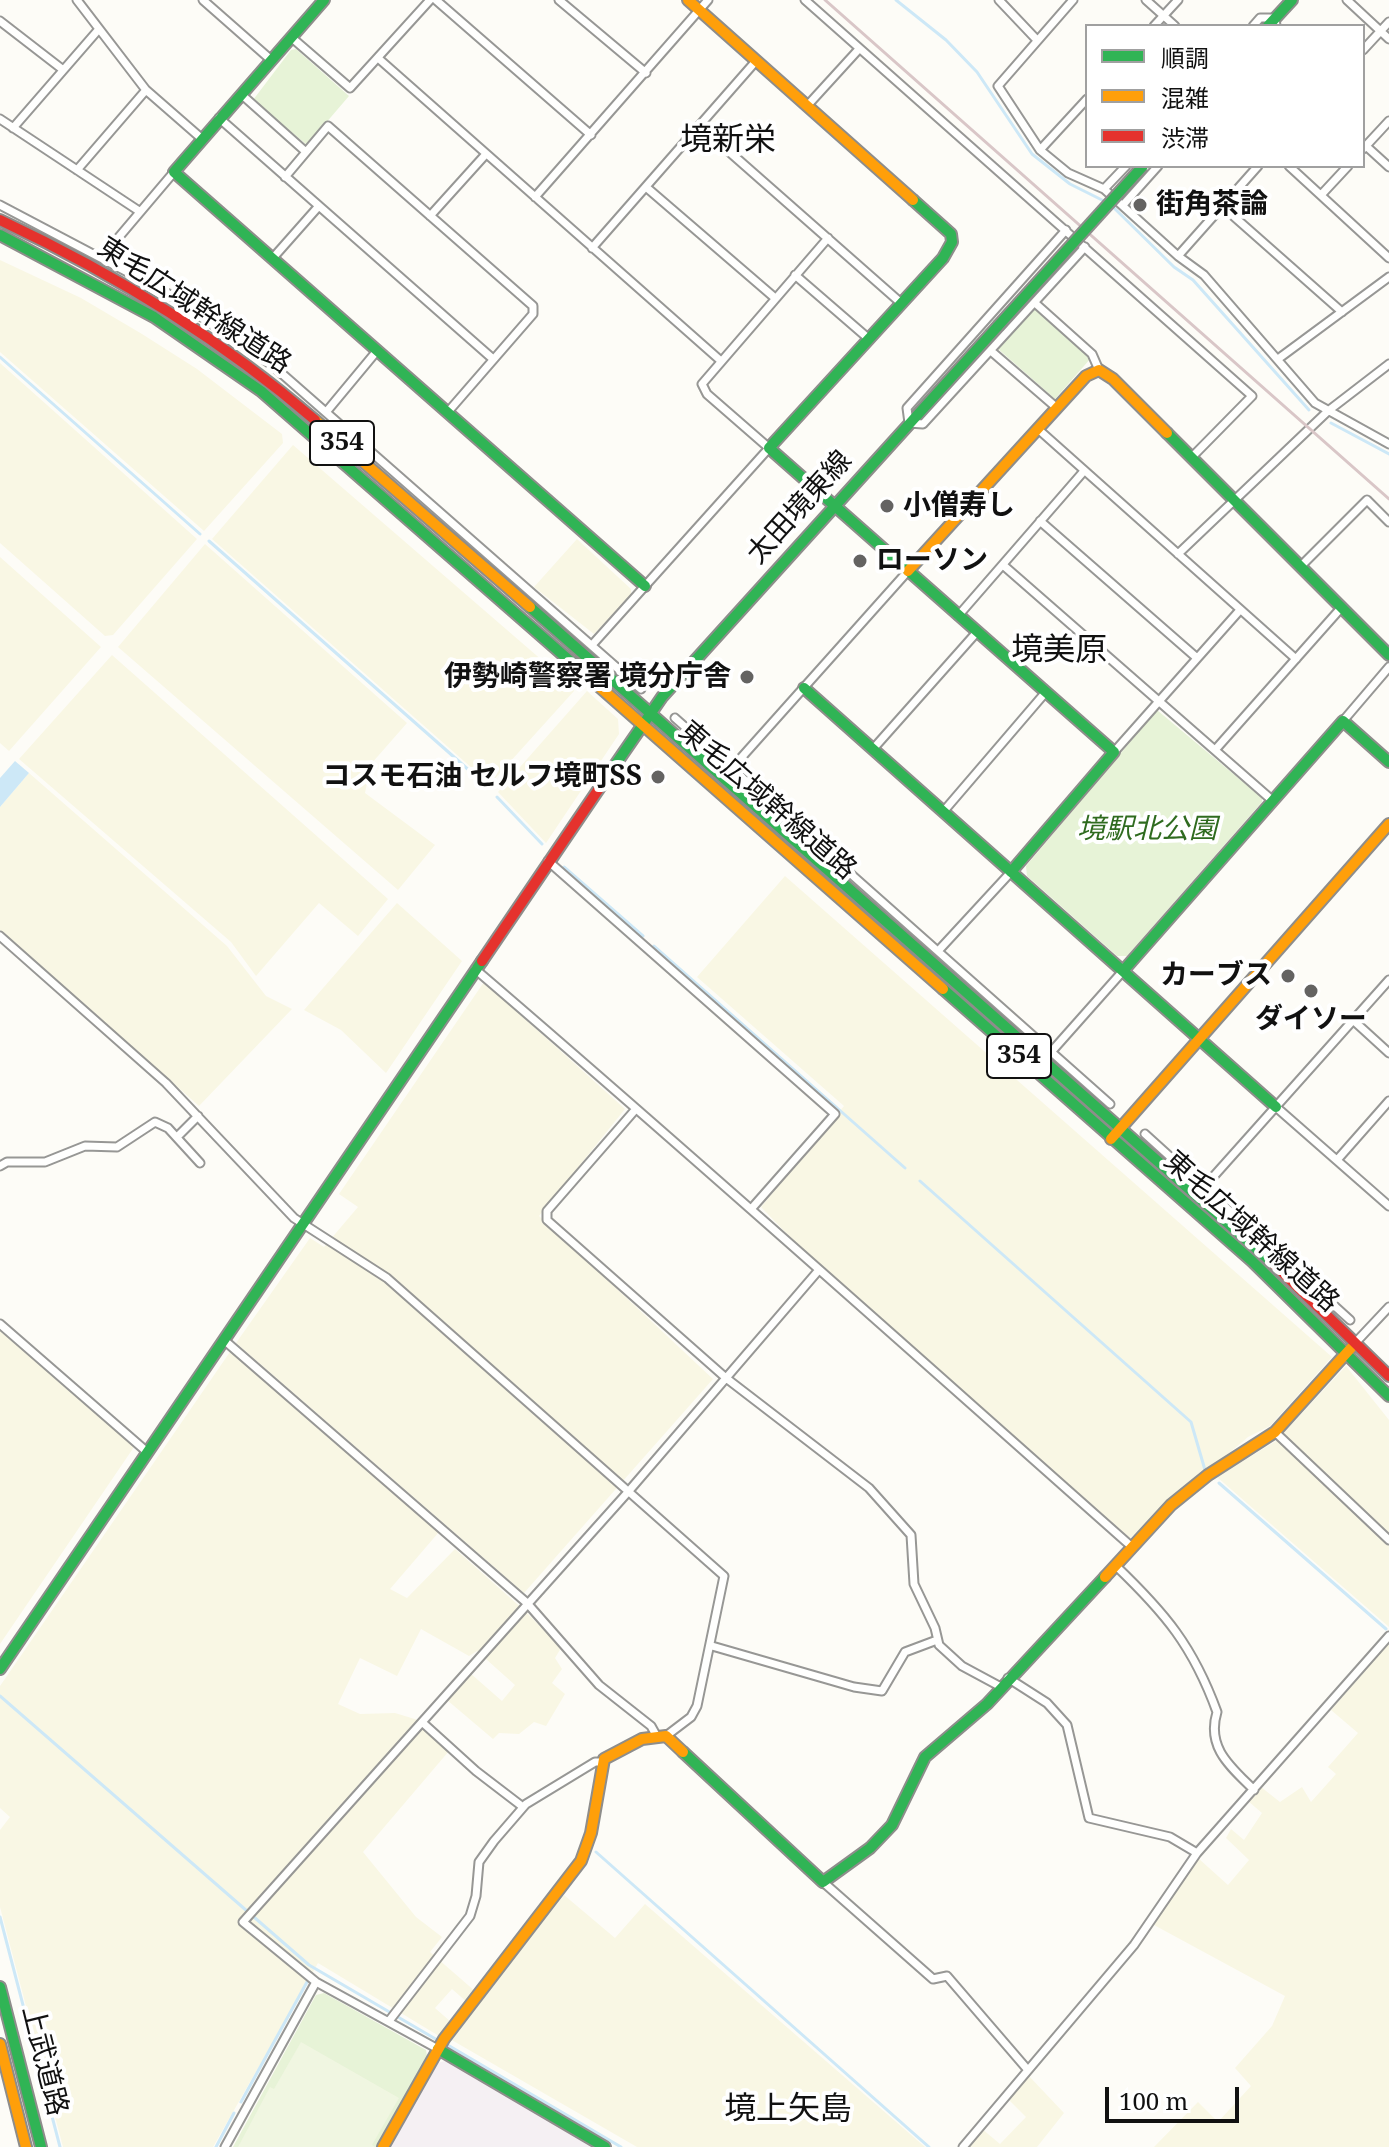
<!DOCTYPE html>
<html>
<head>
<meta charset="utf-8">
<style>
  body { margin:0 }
  #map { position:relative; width:1389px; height:2147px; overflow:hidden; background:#fdfcf7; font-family:"Noto Serif","Noto Sans JP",serif }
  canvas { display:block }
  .legend { position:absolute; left:1085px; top:24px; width:280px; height:144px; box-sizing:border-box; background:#fff; border:2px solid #a0a0a0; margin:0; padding:10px 14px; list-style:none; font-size:24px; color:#111 }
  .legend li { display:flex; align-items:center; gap:16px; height:40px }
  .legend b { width:40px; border:2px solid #a0a0a0 }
  .scale { position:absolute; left:1105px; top:2087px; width:134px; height:36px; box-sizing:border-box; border:4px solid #111; border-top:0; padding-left:10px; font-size:24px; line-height:28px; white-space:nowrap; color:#111; -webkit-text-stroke:6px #fff; paint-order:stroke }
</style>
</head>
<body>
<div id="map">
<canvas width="1389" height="2147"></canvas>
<ul class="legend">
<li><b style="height:10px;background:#30b455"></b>順調</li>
<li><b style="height:10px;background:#ff9f0a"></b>混雑</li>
<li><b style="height:10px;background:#e5322d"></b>渋滞</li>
</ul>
<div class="scale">100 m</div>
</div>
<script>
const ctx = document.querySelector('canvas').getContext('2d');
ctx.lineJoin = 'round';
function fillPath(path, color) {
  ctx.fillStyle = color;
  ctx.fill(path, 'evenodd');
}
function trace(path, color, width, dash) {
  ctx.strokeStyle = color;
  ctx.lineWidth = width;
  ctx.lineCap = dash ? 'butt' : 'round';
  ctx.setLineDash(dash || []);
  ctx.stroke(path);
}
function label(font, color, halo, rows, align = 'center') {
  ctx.font = font + ' "Noto Serif","Noto Sans JP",serif';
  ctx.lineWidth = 8;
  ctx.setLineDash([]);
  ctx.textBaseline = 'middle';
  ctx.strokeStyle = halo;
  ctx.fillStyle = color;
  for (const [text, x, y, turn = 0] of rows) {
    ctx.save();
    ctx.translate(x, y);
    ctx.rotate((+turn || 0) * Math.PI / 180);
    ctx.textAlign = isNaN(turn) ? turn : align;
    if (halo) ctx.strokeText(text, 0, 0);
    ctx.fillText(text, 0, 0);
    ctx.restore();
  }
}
fillPath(new Path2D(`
  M445,2061L593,2147H391L437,2063Z`), '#f5f0f3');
fillPath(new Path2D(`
  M0,260L81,298L142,334L197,369L282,434L283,443L204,531L0,352Z
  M0,363L197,539L113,635L105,636L0,543Z
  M293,445L573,687L574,691L490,784L212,539Z
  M577,539L631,589V595L594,634L534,587Z
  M205,544L407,723L371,764L365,793L435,845L398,890L118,647Z
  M0,557L101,647L9,751L0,743Z
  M112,655L388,899L358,936L319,903L256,976L231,942L19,759Z
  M587,691L618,719L619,734L546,843L498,792Z
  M29,773L227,946L266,996L292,1009L199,1106L0,930V807Z
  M785,876L1332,1357L1270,1426L1248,1437L1130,1538L817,1265L761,1207L844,1106L697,977Z
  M397,903L462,961L386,1073L341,1030L304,1010Z
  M484,982L625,1109L539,1216L713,1379L524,1593L236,1343L310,1238L324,1247L358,1207L339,1194Z
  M0,1328L134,1447L0,1644Z
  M232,1349L439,1532L390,1589L407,1598L455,1549L525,1611L561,1648L555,1658L562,1669L552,1683L565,1694L546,1726L534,1722L519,1734L499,1733L493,1739L447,1700L470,1673L502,1701L515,1685L477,1651L469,1656L421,1629L397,1676L360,1658L338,1704L360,1714L395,1713L418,1720L449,1751L363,1852L416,1917L442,1937L430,1952L476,1992L468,2003L452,1989L435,2008L451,2022L439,2036L318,1963L213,2147H63L0,1907V1830L10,1817L0,1808V1686Z
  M1346,1366L1389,1420V1627L1217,1477L1276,1441Z
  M1389,1643V2147H1154L1198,2102L1218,2122L1251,2086L1235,2068L1272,2026L1285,1996L1154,1925L1198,1858L1228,1885L1249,1860L1226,1838L1231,1829L1244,1840L1262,1813L1248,1801L1261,1787L1280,1802L1302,1787L1311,1802L1336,1774L1328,1767L1358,1733L1331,1710Z
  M564,1895L615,1938L645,1904L925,2147H637L450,2039Z
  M1027,2074L1064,2113L1037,2147H966L981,2128L1000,2144L1026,2117L1007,2098Z`), '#f9f7e4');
fillPath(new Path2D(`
  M296,49L349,96L307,145L253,100L291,50Z
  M1033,307L1091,358L1055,399L997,348Z
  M1157,710L1262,798V802L1127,956H1117L1027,876L1026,866Z
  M324,1993L426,2050L427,2056L379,2147H233L316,1995Z`), '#e7f3d7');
fillPath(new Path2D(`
  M301,2042L399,2098L372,2145L375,2147H238L270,2087L274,2089Z`), '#f0f6e1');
fillPath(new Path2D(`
  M15,761L29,773L0,807V778Z`), '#cde8f7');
trace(new Path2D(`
  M896,0L946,40L977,72L1032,154L1070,184L1106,202
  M1112,206L1174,267L1193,280L1309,410
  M0,357L200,534
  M1331,423L1389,454
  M209,541L488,787
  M497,797L542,844
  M564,867L643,936
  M654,946L905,1168
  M920,1181L1191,1422L1205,1470
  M1219,1483L1386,1629
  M0,1696L309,1965L439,2041
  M596,1852L929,2147
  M0,1917L60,2147
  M446,2044L621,2147
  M241,2102L307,1982
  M216,2147L234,2113`), '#cde8f7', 3);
const street = new Path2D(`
  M77,0L146,90L201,138
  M203,0L270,59
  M436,0L591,135
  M559,0L646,73
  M805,0L1252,396L1191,458
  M999,0L1036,39
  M1073,0L998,86L1040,150L1068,173L1104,189L1178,256L1204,275L1315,403L1389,444
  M1146,0L1175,26
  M1347,0L1389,39
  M0,21L62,69
  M1154,26L1178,0
  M1253,26L1260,18H1275L1276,26
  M291,37L350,88L430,0
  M1363,50L1389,22
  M378,58L721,361
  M241,94L306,152
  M807,106L859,49
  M219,118L493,359
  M0,119L139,211
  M700,126L901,303
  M13,128L99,29
  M1366,146L1389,167
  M1363,149L1389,121
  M1040,150L1087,99
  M1289,166L1389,258
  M77,170L146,90
  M285,177L328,126L533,306V314L447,413
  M646,187L775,298
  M1104,189L1126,166
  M1321,195L1348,166
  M535,197L708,0
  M0,205L167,293L272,365L641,689
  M1123,205L1158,166
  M1222,206L1342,312
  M430,216L486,154
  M1066,230L907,408L909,423L923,424L1085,247
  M592,248L756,61
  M1178,256L1258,166
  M102,257L174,172
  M272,259L318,207
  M795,275L869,339
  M1035,303L1092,354L1099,370
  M174,314L204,317
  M991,351L1057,408
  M1278,359L1389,277
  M327,411L376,352
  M1038,429L1296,659
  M1040,521L1197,658
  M1178,554L1328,411L1389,364
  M1003,565L1273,801
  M1300,567L1367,500L1389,522
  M958,616L1084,471
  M592,645L769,448L707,394L702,384L828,238
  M675,718L1110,1104
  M1343,721L1389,667
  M873,749L977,632
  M1215,750L1341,608
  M1114,752L1240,610
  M732,768L908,571
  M943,812L1045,693
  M548,861L835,1114L752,1208
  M0,936L166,1083L294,1218L387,1278L724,1576L697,1706L691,1717L666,1736
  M939,950L1011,872
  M475,969C697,1159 914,1354 1132,1547
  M1354,1021L1389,1053
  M1052,1051L1123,971
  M1276,1107L1389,1206
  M635,1110L547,1211V1220L726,1378L869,1488L911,1535L914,1584L935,1628L939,1645L962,1666L1001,1687
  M1145,1134L1350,1320
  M177,1137L198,1116
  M1337,1160L1389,1101
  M0,1166L7,1162H45L85,1146L117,1147L155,1122L168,1128L200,1163
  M1205,1186L1389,980
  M0,1324L146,1451
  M224,1340L527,1603L599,1685L651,1726L656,1735
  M1357,1341L1389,1307
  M1275,1432L1389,1540
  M1116,1566C1165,1613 1193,1646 1217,1712C1206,1748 1231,1767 1254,1790
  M712,1646L854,1687L882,1691L905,1652L937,1640
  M1008,1678L1047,1703L1067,1725L1089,1818L1170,1837L1197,1853
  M423,1723L476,1771L523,1807
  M823,1882L933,1979L947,1976L1027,2069
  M389,2021L470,1916L476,1896L479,1862L494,1841L526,1804L595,1762H602
  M438,2049L316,1982L243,1922L628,1492L818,1271
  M225,2147L316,1982
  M963,2147L1134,1945L1197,1853L1389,1636`);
const fast = new Path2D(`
  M324,0L174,172L645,586
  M1268,26L1292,0
  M913,200L951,234L952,242L943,258L769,448L1114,752L1011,872
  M0,235L154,317L261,391L586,675
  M1167,433L1389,655
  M530,607L1274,1264
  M804,688L1276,1107
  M613,768L662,697L998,326
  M1123,971L1343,721L1389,762
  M943,989L1252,1261L1389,1396
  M0,1669L482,961
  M683,1752L823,1882L870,1848L892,1825L925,1757L987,1704L1105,1577
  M0,1987L41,2147
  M438,2049L605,2147`);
const slow = new Path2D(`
  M688,0L913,200
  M315,420L530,607
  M908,571L1086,376L1099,370L1113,379L1167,433
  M586,675L943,989
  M1111,1139L1389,824
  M1105,1577L1171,1505L1208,1475L1275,1432L1351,1348
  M0,2044L26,2147
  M383,2147L444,2039L581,1861L591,1833L604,1759L642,1739L666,1736L683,1752`);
const jam = new Path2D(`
  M0,220C113,273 221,339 315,420
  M482,961L613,768
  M1274,1264L1389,1376`);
trace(street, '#979795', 11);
trace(fast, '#8e8d8b', 14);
trace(slow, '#8e8d8b', 14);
trace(jam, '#8e8d8b', 14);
trace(street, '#fffffe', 7);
trace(fast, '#30b455', 10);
trace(slow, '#ff9f0a', 10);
trace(jam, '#e5322d', 10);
trace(new Path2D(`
  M825,0L1389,499`), '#d9c6c7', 3);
const fastBridge = new Path2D(`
  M998,326L1143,166`);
trace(fastBridge, '#8e8d8b', 14, []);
trace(fastBridge, '#30b455', 10);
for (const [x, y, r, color] of [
  [1140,205,8,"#646362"],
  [887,506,8,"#646362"],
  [860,561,8,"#646362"],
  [747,677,8,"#646362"],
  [658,777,8,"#646362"],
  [1288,976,8,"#646362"],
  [1311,991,8,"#646362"]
]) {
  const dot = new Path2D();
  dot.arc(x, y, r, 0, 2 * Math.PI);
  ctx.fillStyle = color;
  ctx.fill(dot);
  trace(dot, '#fff', 3);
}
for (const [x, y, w] of [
  [342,443,64],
  [1019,1056,64]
]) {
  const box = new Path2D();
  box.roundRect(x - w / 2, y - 22, w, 44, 6);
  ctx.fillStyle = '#fff';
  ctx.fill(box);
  trace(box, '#111', 2);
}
label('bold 26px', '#111', null, [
  ["354",342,443],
  ["354",1019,1056]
]);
label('bold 28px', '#111', '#fff', [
  ["街角茶論",1156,205],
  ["小僧寿し",903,506],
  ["ローソン",876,561],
  ["伊勢崎警察署 境分庁舎",731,677,"right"],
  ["コスモ石油 セルフ境町SS",642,777,"right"],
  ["カーブス",1272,976,"right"],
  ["ダイソー",1311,1020,"center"]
], 'left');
label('28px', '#111', '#fff', [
  ["東毛広域幹線道路",194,306,33],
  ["太田境東線",800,508,-48],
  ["東毛広域幹線道路",767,801,41],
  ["東毛広域幹線道路",1251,1232,42],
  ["上武道路",44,2061,76]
]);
label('italic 28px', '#2f6b1f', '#fff', [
  ["境駅北公園",1147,830]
]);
label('32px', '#111', '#fff', [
  ["境新栄",728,141],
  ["境美原",1059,651],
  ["境上矢島",788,2110]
]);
</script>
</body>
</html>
